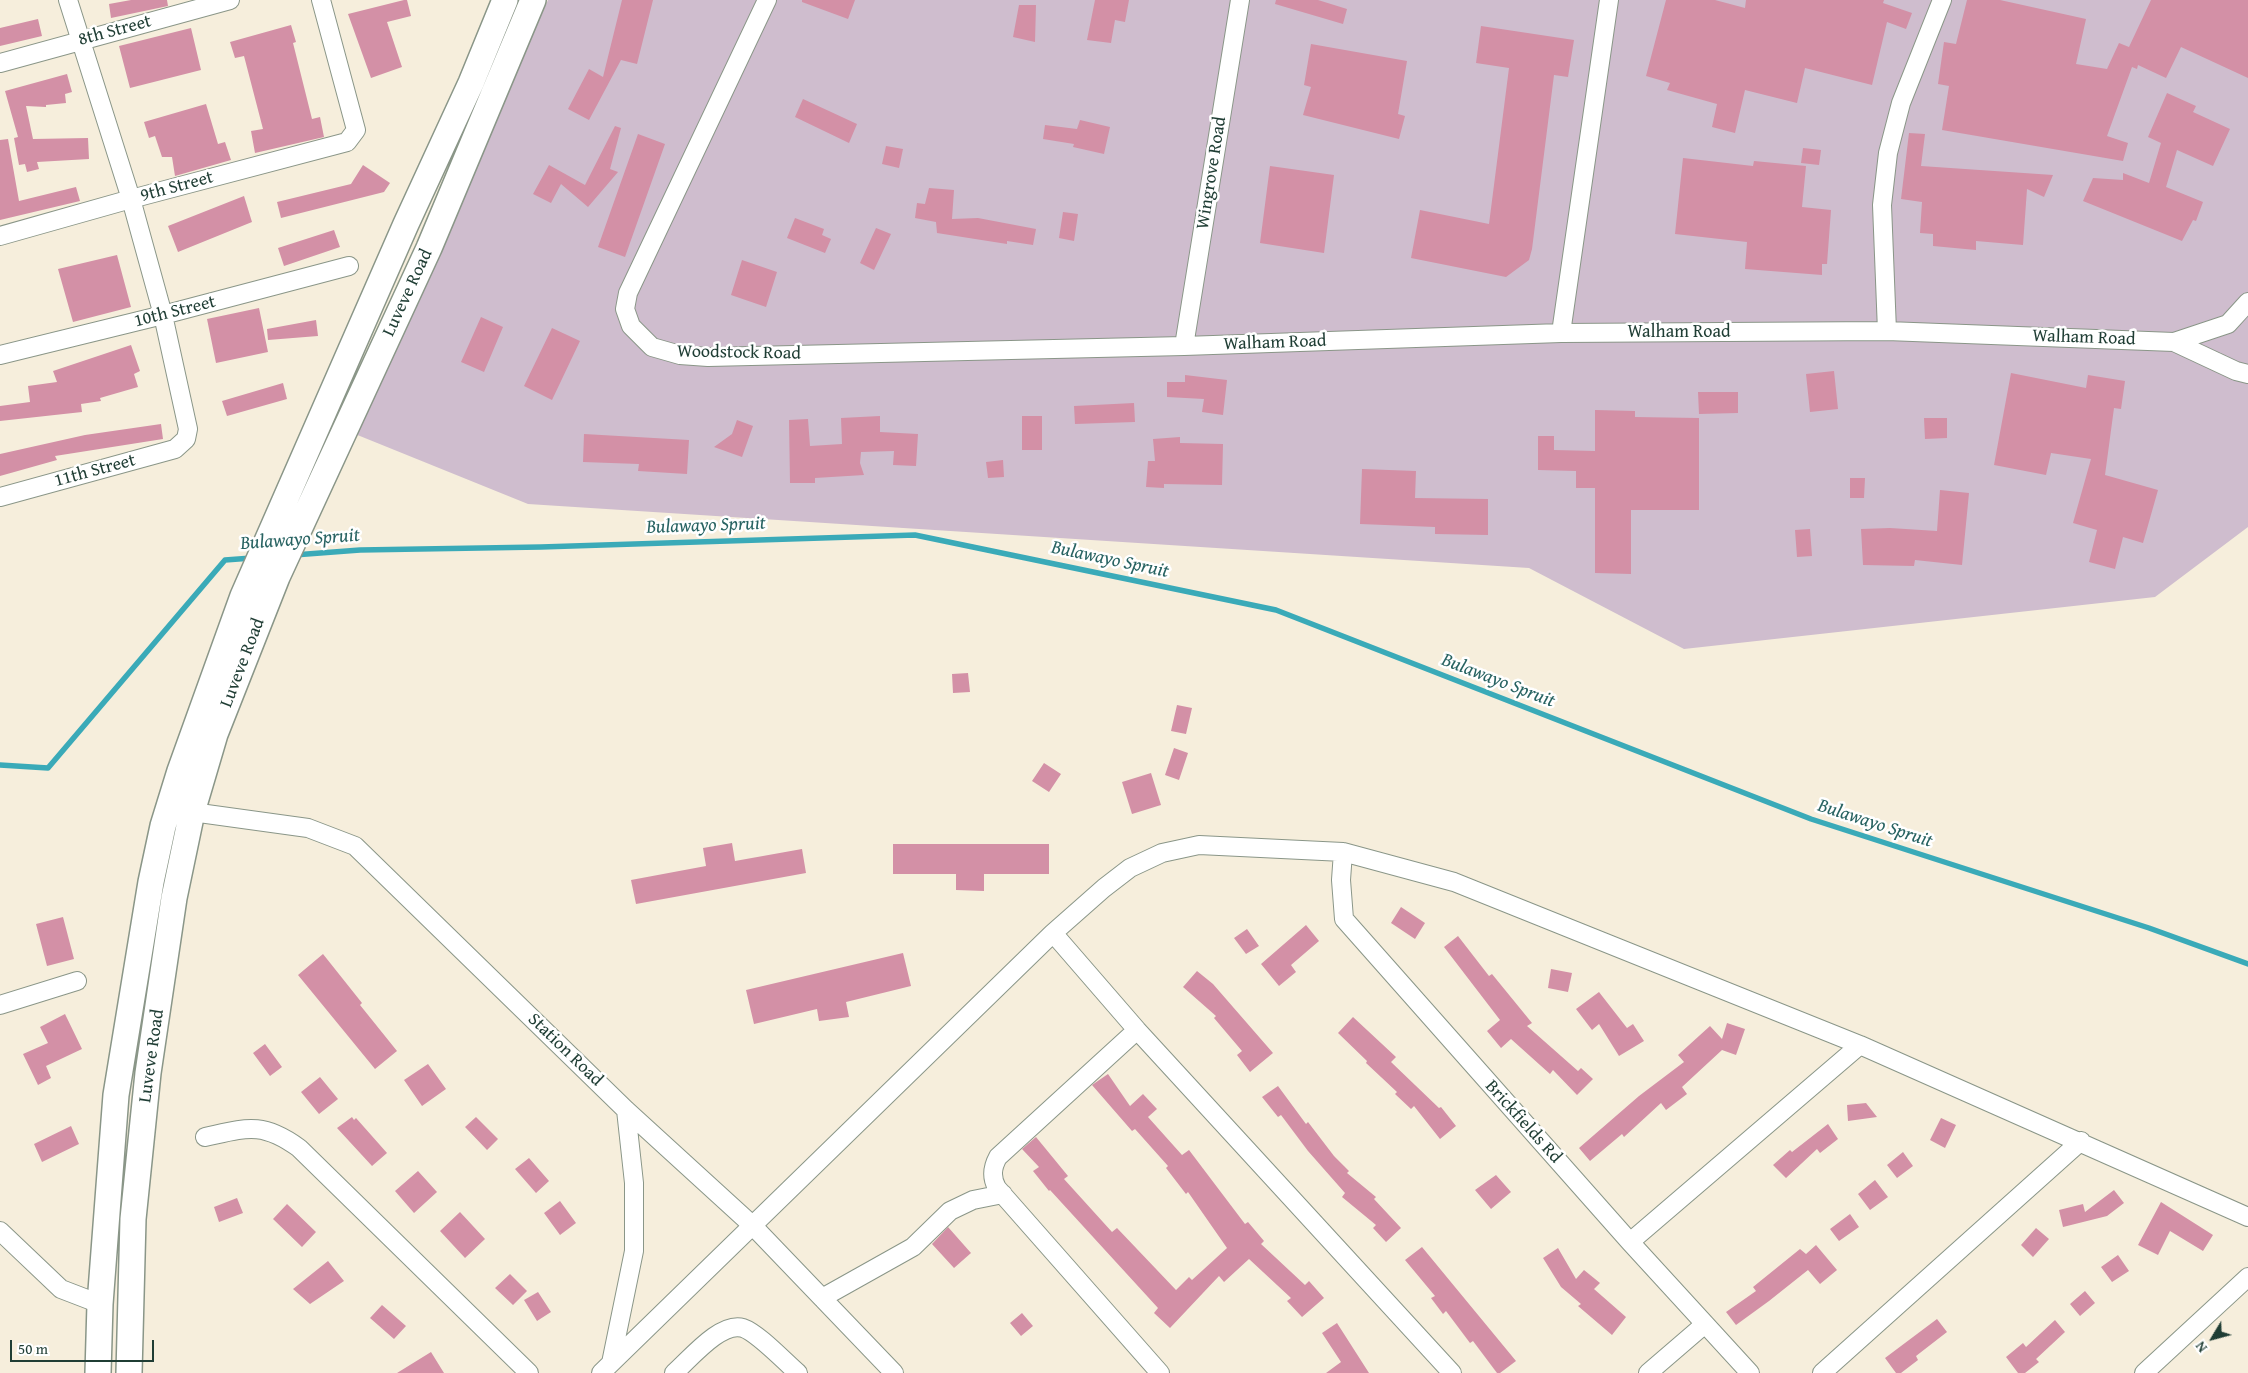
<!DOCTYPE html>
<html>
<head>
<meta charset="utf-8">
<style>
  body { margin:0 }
  #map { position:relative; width:2248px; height:1373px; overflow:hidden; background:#f6eedc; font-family:"Gentium Book Plus",serif }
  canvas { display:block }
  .north { position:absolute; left:2188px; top:1313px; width:50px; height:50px; -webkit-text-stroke:4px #fff; paint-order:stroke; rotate:233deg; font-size:14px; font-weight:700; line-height:20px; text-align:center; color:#1f3d34 }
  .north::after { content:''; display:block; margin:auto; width:18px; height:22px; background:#1f3d34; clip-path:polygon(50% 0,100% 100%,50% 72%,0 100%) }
  .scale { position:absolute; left:10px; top:1340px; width:144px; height:22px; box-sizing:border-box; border:2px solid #1f3d34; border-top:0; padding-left:6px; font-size:15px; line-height:18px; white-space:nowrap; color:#1f3d34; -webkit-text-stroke:4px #fff; paint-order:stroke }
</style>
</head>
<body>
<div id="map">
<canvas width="2248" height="1373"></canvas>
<div class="north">N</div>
<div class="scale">50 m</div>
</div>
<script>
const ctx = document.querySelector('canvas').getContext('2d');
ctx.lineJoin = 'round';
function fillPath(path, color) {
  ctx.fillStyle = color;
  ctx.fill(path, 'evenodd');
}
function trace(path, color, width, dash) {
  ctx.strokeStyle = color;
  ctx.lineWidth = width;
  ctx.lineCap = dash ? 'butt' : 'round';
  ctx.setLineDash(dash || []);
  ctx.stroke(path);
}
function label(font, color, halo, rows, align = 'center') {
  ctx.font = font + ' "Gentium Book Plus",serif';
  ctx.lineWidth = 5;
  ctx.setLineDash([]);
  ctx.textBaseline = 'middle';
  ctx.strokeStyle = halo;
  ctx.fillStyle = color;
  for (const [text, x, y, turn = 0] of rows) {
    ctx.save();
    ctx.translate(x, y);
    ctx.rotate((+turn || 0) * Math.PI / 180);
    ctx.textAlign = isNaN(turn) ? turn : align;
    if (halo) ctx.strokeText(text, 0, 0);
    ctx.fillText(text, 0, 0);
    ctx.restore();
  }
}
fillPath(new Path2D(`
  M548,0H2248V527L2155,597L1684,649L1529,568L528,504L350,432Z`), '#cfbdce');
trace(new Path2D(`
  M294,555L360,550L541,547L915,535L1276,610L1811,819L2149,928L2248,964
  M0,765L48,768L225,560L252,558`), '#3aaab8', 5.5);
fillPath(new Path2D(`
  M131,0H167L168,6L111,18L109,4Z
  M404,0H407L411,16L387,22L402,67L371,78L348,14Z
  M622,0H653L637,64L621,60L589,120L568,109L589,69L603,77Z
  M802,0H855L848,19L802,2Z
  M1095,0H1129L1125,22L1115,20L1111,43L1087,40Z
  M1276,0H1318L1347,9L1343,24L1275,4Z
  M1666,0H1715L1745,8L1746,0H1884L1883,3L1912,13L1906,29L1887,22L1872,85L1805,68L1797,103L1745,90L1735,133L1712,127L1717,104L1667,90L1670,83L1646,76Z
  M1967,0H2000L2086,19L2076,64L2107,69L2119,43L2129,47L2151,0H2248V78L2181,47L2166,78L2138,65L2137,69L2132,67L2107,136L2128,143L2123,161L1942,130L1949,86L1938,84L1944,42L1956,44Z
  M1019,5H1036L1035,42L1013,37Z
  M38,19L42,36L0,46V28Z
  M291,25L296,42L293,43L312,119L320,117L324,137L255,153L251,131L263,129L244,56L235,58L230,42Z
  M1481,26L1574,40L1568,77L1554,75L1532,249L1529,260L1506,277L1411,258L1420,210L1489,224L1509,68L1476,63Z
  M191,28L201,70L130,88L119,46Z
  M1311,44L1407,61L1398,114L1405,116L1399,139L1303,115L1311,87L1304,85Z
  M67,74L72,92L65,94L66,103L46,105V107L26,106L33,139L88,138L89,159L37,162L39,169L27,172L25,164L19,165L14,138L18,137L5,91Z
  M2167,93L2196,106L2193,112L2230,129L2213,166L2177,150L2166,187L2203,202L2196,221L2193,220L2182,241L2083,201L2093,178L2123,180V173L2149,183L2161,143L2148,137Z
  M803,99L857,124L849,143L795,117Z
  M206,104L218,144L225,142L231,160L175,176L172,157H162L155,136L149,138L144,122Z
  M1080,120L1110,127L1104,154L1073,147L1074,144L1043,139L1045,125L1077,129Z
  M615,126L621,128L610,169L618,172L588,207L561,184L551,203L533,194L549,165L585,185Z
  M1909,133L1925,134L1921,166L2053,175L2044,197L2027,189L2023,245L1976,241V250L1933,246V234L1920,233L1922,202L1901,199Z
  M638,134L665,144L625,257L598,247Z
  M8,139L19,201L76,187L80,201L0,220V140Z
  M886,146L903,149L899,168L882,164Z
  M1803,148L1821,150L1819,165L1801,163Z
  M1683,158L1753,166L1754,161L1806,166L1802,207L1831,210L1827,264H1822V275L1745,269L1747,242L1675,234Z
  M363,165L390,183L384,192L281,218L277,202L351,184Z
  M1270,166L1334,175L1324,253L1260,243Z
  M929,188L954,190L952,219L978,218L1036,229L1033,245L1007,241V244L937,233L936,222L915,218L917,203L925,204Z
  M244,196L252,222L178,252L168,226Z
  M1063,212L1078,214L1074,241L1059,238Z
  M795,218L824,229L822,235L831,239L825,253L787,238Z
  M876,228L891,234L874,270L860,263Z
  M334,230L340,247L284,266L278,248Z
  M117,255L131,307L73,322L58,269Z
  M742,260L777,272L766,307L731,295Z
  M259,308L268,352L216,363L207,319Z
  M481,317L503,327L484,372L461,362Z
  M316,320L318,336L268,340L267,329Z
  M552,328L580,341L552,400L524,386Z
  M131,345L140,371L134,374L138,387L100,398L101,401L81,404L82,412L0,421V406L30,402L28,386L57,382L53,371Z
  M1834,371L1838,409L1810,412L1806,374Z
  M2011,373L2086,388L2088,375L2125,381L2121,409L2114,408L2105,475L2158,490L2143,543L2123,537L2115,569L2089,562L2097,530L2073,523L2091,459L2051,453L2046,475L1994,465Z
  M1185,375L1227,380L1223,415L1202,412L1204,399L1167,397V382H1185Z
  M283,383L287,399L227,416L222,401Z
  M1698,392H1738V413L1699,414Z
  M1134,403L1135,422L1075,424L1074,406Z
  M1595,410L1635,411V417L1699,418V510H1631V574L1595,573V488H1576V471L1538,470V436H1554V450L1595,451Z
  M880,416V432L918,434L916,466L893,465L894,451L861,452L860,463L864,475L815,478V483H790L789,420L808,419L810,446L842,444L841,418Z
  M1022,416H1042V450H1022Z
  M1924,418H1947V438L1925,439Z
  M737,420L753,426L742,457L714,447L732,434Z
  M161,424L163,439L55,456L57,460L0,476V454L85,435Z
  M584,434L689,440L687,474L638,471L639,464L583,462Z
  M1180,437V443L1223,444L1222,485L1164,484V488L1146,487L1148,461H1155L1153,439Z
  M1003,460L1004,477L988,478L986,462Z
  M1362,469L1416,471L1415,498L1488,499V535L1435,534V527L1360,524Z
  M1850,478H1865L1864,498H1850Z
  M1940,490L1969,493L1962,565L1915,560L1914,566L1863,565L1861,529L1890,528L1937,531Z
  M1810,529L1812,556L1797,557L1795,530Z
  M968,673L970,692L953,693L952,674Z
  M1177,705L1192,708L1186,734L1171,731Z
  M1174,748L1188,753L1179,780L1165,775Z
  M1044,763L1061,774L1049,792L1032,781Z
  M1151,773L1161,805L1132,814L1122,782Z
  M732,843L735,861L802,849L806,873L636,904L631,880L706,866L703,848Z
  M893,844H1049V874H984V891L956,890V874H893Z
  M1401,907L1425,923L1415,939L1391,923Z
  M63,917L74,959L47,966L36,924Z
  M1306,925L1319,941L1291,965L1296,972L1279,986L1261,964Z
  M1247,929L1259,946L1246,954L1234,938Z
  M1458,936L1489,976L1492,974L1532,1023L1527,1026L1578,1071L1581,1068L1593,1079L1577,1095L1553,1070L1550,1074L1511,1039L1501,1048L1487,1031L1500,1020L1444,947Z
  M903,953L911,986L846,1002L849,1017L819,1021L817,1009L754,1024L746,990Z
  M323,954L362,1003L360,1005L397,1051L375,1069L298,975Z
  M1551,969L1572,973L1568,992L1548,988Z
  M1197,971L1213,984L1273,1053L1250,1072L1237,1055L1242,1051L1214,1018L1216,1016L1183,987Z
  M1599,992L1627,1028L1633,1024L1644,1041L1619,1056L1599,1024L1592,1030L1576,1009Z
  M65,1014L82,1049L46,1066L51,1078L38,1085L23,1054L48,1043L40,1027Z
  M1353,1017L1396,1057L1391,1062L1439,1108L1441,1107L1456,1126L1440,1139L1414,1106L1411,1109L1395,1094L1397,1092L1366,1063L1367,1061L1338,1033Z
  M1727,1023L1745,1029L1736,1055L1722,1050L1682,1087L1687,1094L1666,1110L1661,1103L1624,1137L1622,1134L1590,1161L1579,1148L1639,1096L1684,1062L1678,1055L1710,1026L1722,1039Z
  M265,1044L282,1067L270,1076L253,1053Z
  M428,1064L446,1089L422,1106L404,1080Z
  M1108,1074L1130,1106L1143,1094L1157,1109L1148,1117L1182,1155L1189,1150L1245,1224L1248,1222L1264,1241L1261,1244L1305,1285L1309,1281L1324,1298L1302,1317L1287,1301L1291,1298L1249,1259L1224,1282L1219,1276L1170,1328L1154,1313L1158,1308L1050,1190L1049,1191L1033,1171L1039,1167L1022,1149L1036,1137L1068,1176L1064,1179L1112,1232L1117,1228L1176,1290L1189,1277L1192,1280L1227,1248L1188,1192L1186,1194L1166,1168L1168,1166L1135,1129L1132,1131L1092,1085Z
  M320,1077L338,1099L319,1114L301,1092Z
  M1278,1086L1306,1124L1308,1122L1334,1156L1349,1171L1347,1173L1376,1197L1374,1199L1401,1228L1386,1242L1373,1228L1376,1225L1342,1197L1345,1193L1308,1151L1281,1115L1278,1117L1262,1097Z
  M1866,1103L1877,1117L1848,1121L1847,1105Z
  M352,1117L354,1120L356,1118L387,1153L372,1166L337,1128Z
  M476,1117L498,1139L487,1150L465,1127Z
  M1941,1118L1956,1125L1945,1148L1930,1140Z
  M1828,1124L1838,1139L1820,1153L1817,1149L1786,1178L1773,1165L1790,1150L1792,1152Z
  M71,1126L79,1144L42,1162L34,1144Z
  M1903,1152L1913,1166L1897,1178L1887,1165Z
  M529,1158L549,1181L536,1193L515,1169Z
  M418,1171L437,1192L414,1213L395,1191Z
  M1496,1175L1511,1192L1491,1209L1475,1190Z
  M1875,1180L1888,1197L1870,1210L1858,1194Z
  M2114,1190L2124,1203L2107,1216L2063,1227L2059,1210L2083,1204L2085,1212Z
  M237,1198L243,1213L219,1222L214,1207Z
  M560,1201L576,1223L560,1235L544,1213Z
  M2161,1202L2213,1235L2203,1251L2170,1231L2158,1255L2138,1245Z
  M287,1204L316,1232L302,1247L273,1219Z
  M460,1212L485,1239L465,1258L440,1231Z
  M1850,1214L1859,1227L1839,1241L1830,1229Z
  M948,1227L971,1253L954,1268L932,1244Z
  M2036,1228L2049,1239L2033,1257L2021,1245Z
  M1816,1245L1837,1270L1820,1284L1808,1270L1769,1301L1736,1325L1726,1312L1756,1291L1753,1287L1800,1249L1806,1254Z
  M1422,1247L1516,1361L1500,1373H1497L1473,1341L1470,1343L1446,1311L1443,1314L1431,1298L1435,1296L1405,1260Z
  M1558,1248L1576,1279L1584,1270L1600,1283L1594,1289L1626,1317L1612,1335L1578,1306L1581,1304L1561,1287L1543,1258Z
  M2118,1255L2129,1271L2112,1282L2101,1267Z
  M328,1261L344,1281L310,1304L293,1289Z
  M510,1274L527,1291L513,1305L495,1288Z
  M2085,1291L2095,1303L2080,1316L2070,1304Z
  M538,1292L551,1312L537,1321L524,1300Z
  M382,1305L406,1326L394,1339L370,1318Z
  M1022,1313L1033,1326L1021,1336L1010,1323Z
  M1937,1319L1947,1332L1916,1356L1918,1360L1901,1373H1896L1885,1358Z
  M2055,1320L2065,1332L2036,1359L2039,1362L2025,1373H2018L2006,1357L2023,1343L2026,1347Z
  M1337,1323L1369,1373H1326L1341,1362L1322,1333Z
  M431,1352L444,1373H397Z`), '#d390a6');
const street = new Path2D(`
  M767,0L628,293L625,309L631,326L652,347L680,355L708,357L1184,346L1561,333L1887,331L2174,342L2228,324L2248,302
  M0,63L230,0
  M0,236L131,199L347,142L356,130L321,0
  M1887,331L1882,205L1888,153L1901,103L1942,0
  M1561,333L1609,0
  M2174,342L2236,371L2248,374
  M1184,346L1240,0
  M0,355L163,315L349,266
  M0,497L175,449L186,439L188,429L163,315L131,199L68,0
  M192,812L308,828L355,846L626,1110L752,1225L894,1373
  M1343,852L1341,880L1344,919L1630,1242L1750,1373
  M1053,933L1137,1030L1452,1373
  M0,1005L77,981
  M1137,1030L998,1157C992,1168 991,1177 997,1188L1160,1373
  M205,1137C246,1128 262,1121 299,1148L529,1373
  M0,1231L61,1289L100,1304
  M1630,1242L1860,1045
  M822,1298L913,1247L950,1211L973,1200L1003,1194
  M611,1363L634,1251V1183L626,1110
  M601,1373L1053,933L1104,888L1130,868L1162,853L1199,845L1343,852L1454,882L1860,1045L2248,1217
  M674,1373C690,1359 721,1321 743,1328C758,1333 785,1362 798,1373
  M1648,1373L1705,1324
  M1822,1373L2081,1141
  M2144,1373L2248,1277`);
const secondary = new Path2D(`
  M98,1373L100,1304L116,1095L151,882L163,826L180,771L243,596L406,224L471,83L505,0
  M129,1373L133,1219L148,1073L174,898L192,812L215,734L277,577L429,248L533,0`);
trace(street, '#8a9688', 20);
trace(secondary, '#8a9688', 28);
trace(street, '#fff', 18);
trace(secondary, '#fff', 25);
label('18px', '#1f3d34', '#fff', [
  ["8th Street",115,31,-15],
  ["Wingrove Road",1212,173,-81],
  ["9th Street",177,187,-15],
  ["Luveve Road",408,293,-65],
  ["10th Street",175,312,-14],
  ["Walham Road",1679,332],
  ["Walham Road",2084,338,2],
  ["Walham Road",1275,343,-2],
  ["Woodstock Road",739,353,1],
  ["11th Street",95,471,-15],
  ["Luveve Road",243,663,-69],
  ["Station Road",565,1050,44],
  ["Luveve Road",152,1056,-82],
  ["Brickfields Rd",1523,1122,48]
]);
label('italic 19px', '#286362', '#fff', [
  ["Bulawayo Spruit",706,526,-2],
  ["Bulawayo Spruit",300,540,-4],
  ["Bulawayo Spruit",1110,560,12],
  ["Bulawayo Spruit",1498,681,21],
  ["Bulawayo Spruit",1875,824,18]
]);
</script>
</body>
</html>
